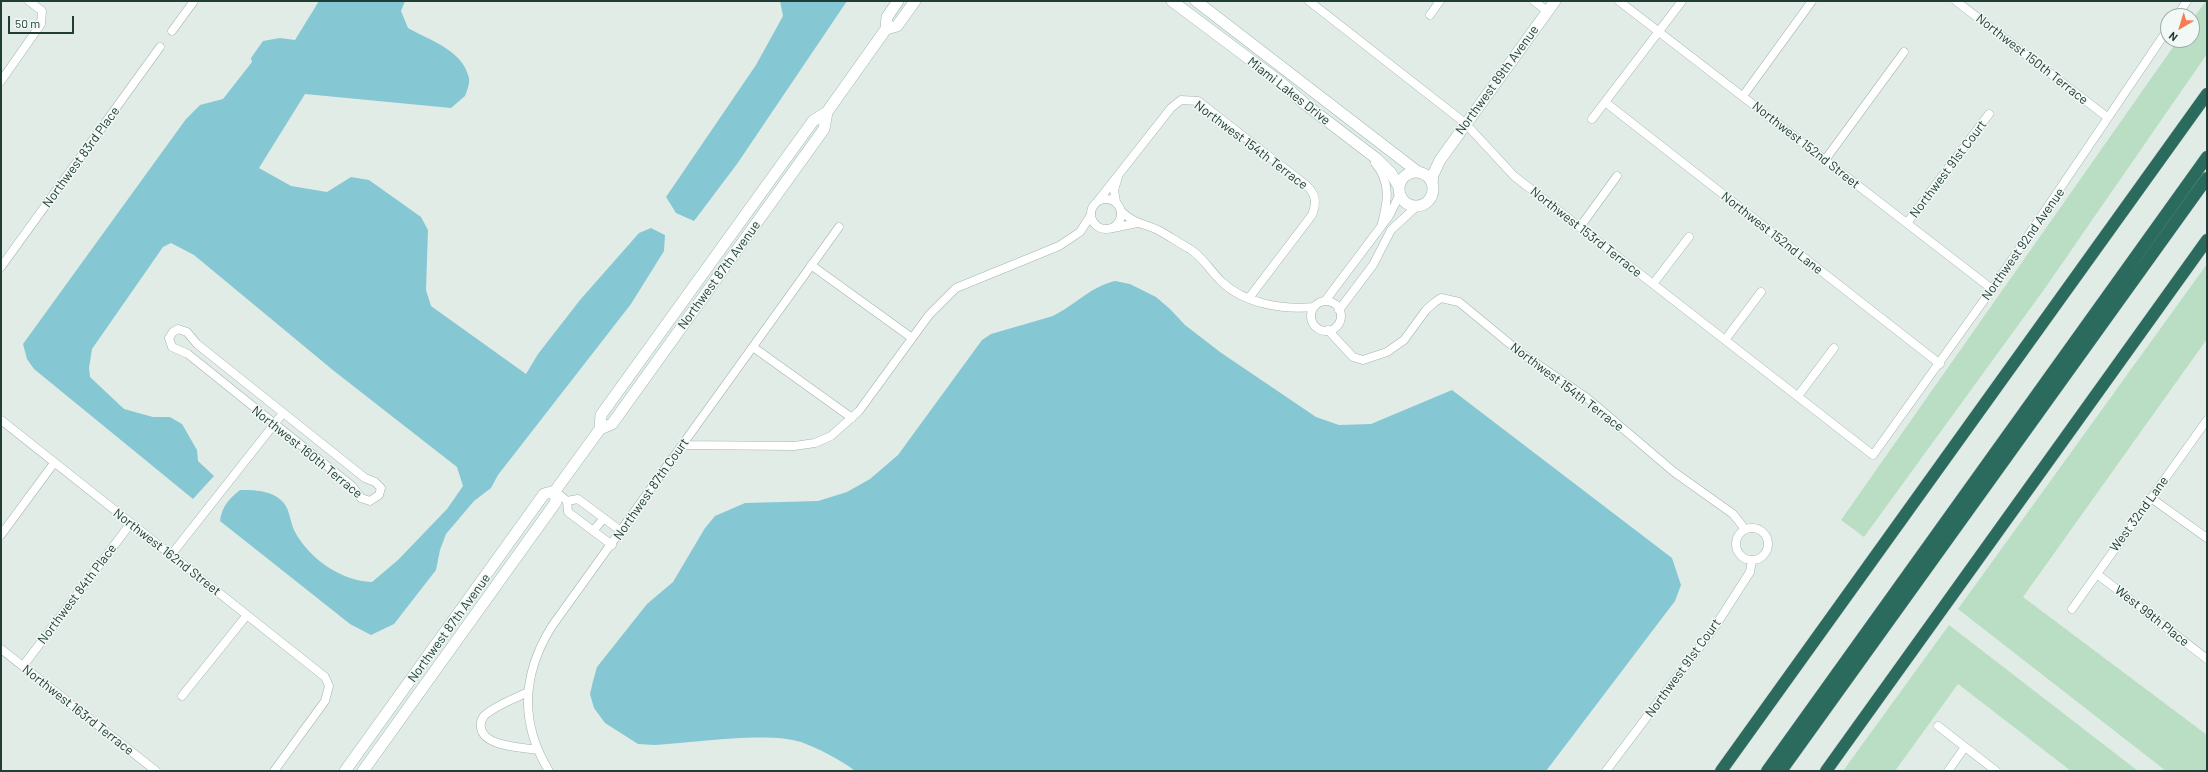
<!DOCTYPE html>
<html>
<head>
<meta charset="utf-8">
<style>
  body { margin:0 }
  #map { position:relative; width:2208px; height:772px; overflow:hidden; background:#e1ece7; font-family:Barlow,sans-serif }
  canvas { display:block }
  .frame { position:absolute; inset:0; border:2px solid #203d36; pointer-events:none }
  .north { position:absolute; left:2160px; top:8px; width:40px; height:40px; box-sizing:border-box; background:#f1f8f5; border:1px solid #9dada9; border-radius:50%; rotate:218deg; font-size:11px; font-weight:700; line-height:16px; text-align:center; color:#203d36 }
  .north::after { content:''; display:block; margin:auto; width:14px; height:18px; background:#f77c54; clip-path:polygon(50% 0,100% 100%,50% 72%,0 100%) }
  .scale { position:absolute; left:8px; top:16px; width:66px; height:18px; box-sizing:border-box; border:2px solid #203d36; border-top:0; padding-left:5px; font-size:12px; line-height:14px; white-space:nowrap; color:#203d36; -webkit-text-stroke:3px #f1f8f5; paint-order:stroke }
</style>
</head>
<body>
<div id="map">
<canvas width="2208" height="772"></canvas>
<div class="frame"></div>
<div class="north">N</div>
<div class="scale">50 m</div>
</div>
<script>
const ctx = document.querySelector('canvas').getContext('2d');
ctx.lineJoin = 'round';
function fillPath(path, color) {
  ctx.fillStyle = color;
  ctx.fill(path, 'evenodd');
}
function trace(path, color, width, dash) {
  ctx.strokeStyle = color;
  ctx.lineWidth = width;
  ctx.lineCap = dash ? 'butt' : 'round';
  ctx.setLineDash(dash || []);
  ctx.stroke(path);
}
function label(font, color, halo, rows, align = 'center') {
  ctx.font = font + ' Barlow,sans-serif';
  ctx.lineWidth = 3;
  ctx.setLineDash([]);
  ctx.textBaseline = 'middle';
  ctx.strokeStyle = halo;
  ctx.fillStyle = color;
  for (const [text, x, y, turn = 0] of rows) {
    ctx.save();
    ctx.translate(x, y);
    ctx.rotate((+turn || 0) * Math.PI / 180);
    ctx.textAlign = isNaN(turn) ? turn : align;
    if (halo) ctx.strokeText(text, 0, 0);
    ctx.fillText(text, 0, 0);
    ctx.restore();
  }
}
fillPath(new Path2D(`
  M2206,1L2207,54L2043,291L1864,537L1841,520L2178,40H2192V20Z
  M2207,264V339L2023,597L2207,735V771H2166L1958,609Z
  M1949,625L2138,771H2071L1958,684L1895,771H1843Z`), '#b9dec3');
fillPath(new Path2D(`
  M319,1H405L401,11L408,28C429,40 463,50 469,78C470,83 467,91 465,96L451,108L305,94L259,168L291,186L327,192L351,177L369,180L421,217L428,230L426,290L431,306L526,374L538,354L580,300L639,233L651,228L665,235L664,251L631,304L498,475L491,488L474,501L446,534L440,550L436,570L394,624L371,635L350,624L220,521C222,506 229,499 240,490C254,490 272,490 283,502C290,510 290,521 294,530C308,558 341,581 372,582L398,560L447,509L463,486L457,467L334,371L194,255L171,243L163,247L92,349L89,368L90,377L124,409L153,417H170L182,424L197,450L198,461L214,476L193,499L34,369L27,359L23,344L186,119L200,105L223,99L252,62L251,58L263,41L280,38L295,40Z
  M780,1H847L737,164L694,221L676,213L666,197L756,65L783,16Z
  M1115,281L1130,284L1156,297L1170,309L1185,325L1220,352L1316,417L1339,425L1371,424L1452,390L1672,558L1681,585L1675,601L1546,771H855C840,759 819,749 801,742C768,731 691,743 654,745L638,744L605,723L594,708L590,694L593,681L597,667L647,604L673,582L705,528L715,516L745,503L818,501L847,492L870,479L898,455L982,340L991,334L1053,316C1075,305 1090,287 1115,281Z`), '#86c7d4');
const street = new Path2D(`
  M1309,1L1465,123L1514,176L1873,455L1992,289L2168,29
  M1534,1L1547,11
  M1619,1L1992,289
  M1956,1L2107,117
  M1430,15L1440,1
  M2177,16L2187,1
  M172,31L194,1
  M1,81L41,24L42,11L29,1
  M1743,96L1812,1
  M1605,102L1940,364
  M1592,119L1682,1
  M1825,160L1904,52
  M1375,163C1391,182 1388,201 1382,223
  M1091 214a15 15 0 1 1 30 0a15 15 0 1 1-30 0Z
  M1097,202L1171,108L1181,100L1198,101L1306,185C1316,194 1317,203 1312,215L1249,298
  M1116,202L1114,190L1118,177
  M1121,211C1134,224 1143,223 1158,230C1169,236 1179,243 1190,249C1203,257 1211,272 1222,282C1245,304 1284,310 1314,307
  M1907,223L1989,114
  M1580,227L1617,176
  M1113,228L1137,223
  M811,265L912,338
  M1,267L160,47
  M1653,284L1689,237
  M1325,301L1389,216L1400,194
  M1311 316a15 15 0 1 1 30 0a15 15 0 1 1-30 0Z
  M1339,310L1373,265L1391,230L1417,206
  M178,329L187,332L197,344L365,478L375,482L381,488L379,495L370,501L361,498L352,486L188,354L172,347L169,338L173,332Z
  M1328,330L1353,357L1363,360L1387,352L1404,340L1426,310L1435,302L1441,298L1459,302L1521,353L1587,398L1674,472L1733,514L1745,529
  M1725,340L1761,292
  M753,347L852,418
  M1798,396L1834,348
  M1,420L325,677L329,686L325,701L274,771
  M682,445L794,446L815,443L831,436L859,411L929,315L956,288L1059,246L1080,232L1091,215
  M555,491L567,501L568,512L612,545
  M2151,498L2207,538
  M567,501L578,499L621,531
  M1736 544a16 16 0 1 1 32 0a16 16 0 1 1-32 0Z
  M593,531L604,518
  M1,535L54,463
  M171,555L283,413
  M2097,574L2207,659
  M2072,609L2207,420
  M1,649L156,771
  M23,666L131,523
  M528,692C514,699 494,706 484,716C481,720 480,723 481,728C484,747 522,747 538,750
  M182,696L247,615
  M1938,726L1996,771
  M549,771C519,722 522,674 552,626L839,227
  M1606,771L1714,628L1750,572L1752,560
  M1948,771L1965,747`);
const secondary = new Path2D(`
  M1172,1L1280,82L1305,104L1377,159L1391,173L1399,187
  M1196,1L1418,172
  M886,29L897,26L915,1
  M1399 189a17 17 0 1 1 34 0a17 17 0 1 1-34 0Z
  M1432,184L1433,175L1440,160L1555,1
  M600,429L612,424L824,129L827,112
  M345,771L544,494L555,491
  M363,771L556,502L555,491L600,429L601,415L813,121L827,112L886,29L887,17L898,1`);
const highway = new Path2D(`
  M1721,771L2207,94
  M1767,771L2207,157
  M1781,771L2207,178
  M1826,771L2207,240`);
trace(street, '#a3b4ae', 9);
trace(secondary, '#9fb8af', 12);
trace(highway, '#c1c9c7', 13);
trace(street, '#fff', 8);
trace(secondary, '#fff', 11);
trace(highway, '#2b6b5e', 12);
label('13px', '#203d36', '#f1f8f5', [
  ["Northwest 150th Terrace",2032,59,38],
  ["Northwest 89th Avenue",1497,80,-54],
  ["Miami Lakes Drive",1289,91,38],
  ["Northwest 154th Terrace",1251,145,37],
  ["Northwest 152nd Street",1806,145,38],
  ["Northwest 83rd Place",81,157,-54],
  ["Northwest 91st Court",1948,169,-53],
  ["Northwest 153rd Terrace",1586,232,38],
  ["Northwest 152nd Lane",1772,233,38],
  ["Northwest 92nd Avenue",2023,244,-55],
  ["Northwest 87th Avenue",719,275,-54],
  ["Northwest 154th Terrace",1567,387,37],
  ["Northwest 160th Terrace",307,452,39],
  ["Northwest 87th Court",651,489,-55],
  ["West 32nd Lane",2139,514,-54],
  ["Northwest 162nd Street",167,552,38],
  ["Northwest 84th Place",77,594,-53],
  ["West 99th Place",2152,616,38],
  ["Northwest 87th Avenue",449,628,-54],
  ["Northwest 91st Court",1683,668,-54],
  ["Northwest 163rd Terrace",78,710,38]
]);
</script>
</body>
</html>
